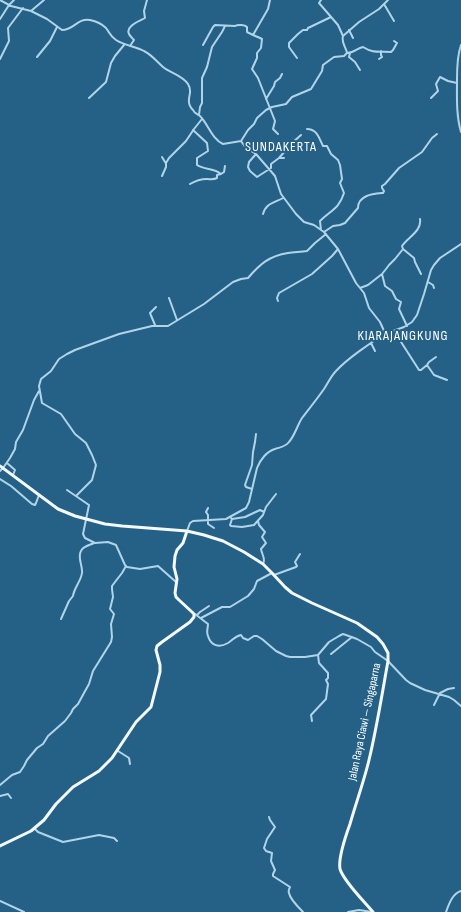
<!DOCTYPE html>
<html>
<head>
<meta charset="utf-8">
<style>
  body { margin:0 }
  canvas { display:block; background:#256186 }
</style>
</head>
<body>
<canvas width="461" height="912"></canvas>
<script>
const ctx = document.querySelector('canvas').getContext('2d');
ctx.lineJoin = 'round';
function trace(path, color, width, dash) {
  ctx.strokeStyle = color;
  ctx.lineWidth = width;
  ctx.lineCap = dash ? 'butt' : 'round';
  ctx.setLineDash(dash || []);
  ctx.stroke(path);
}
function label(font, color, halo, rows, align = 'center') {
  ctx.font = font + ' "Sofia Sans Condensed",sans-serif';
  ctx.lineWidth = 4;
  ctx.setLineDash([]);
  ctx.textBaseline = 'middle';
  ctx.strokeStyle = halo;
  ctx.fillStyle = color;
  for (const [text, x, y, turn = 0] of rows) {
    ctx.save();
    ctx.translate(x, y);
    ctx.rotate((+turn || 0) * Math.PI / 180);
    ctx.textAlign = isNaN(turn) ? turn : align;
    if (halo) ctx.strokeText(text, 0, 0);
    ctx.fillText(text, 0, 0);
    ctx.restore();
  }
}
trace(new Path2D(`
  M0,0L11,6L31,11L47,19L62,30C74,30 77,18 90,20C95,21 102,24 106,28C110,33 109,35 116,40C125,46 135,46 144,51C152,55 156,61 163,67C170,73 182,75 188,84C193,92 188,95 189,102C189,104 191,108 193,110C194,113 197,114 200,116C208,124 212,139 223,144L241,141L246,148L256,154L275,176L281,194L296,214L304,222L314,225L324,232L338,249L356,283L364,293L369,308L380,322L385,333V334C370,343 347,359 336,371C331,376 328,383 324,389C317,399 309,409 302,418C297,426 295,435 289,442C285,447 281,447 275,449C267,451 260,460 257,468L249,502L246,508L226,519L193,521L190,523L187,531
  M270,0L268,9L253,35L260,38L262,39L261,48L257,53V58L252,69L258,78L275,121L273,129L278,134
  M321,0L319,3L338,25L343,36
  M384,4L394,21
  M31,11L44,0
  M0,19L9,5L14,0
  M349,30L353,38
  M203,45L213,27L215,25L235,26C238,24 245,25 247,27V32L253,35
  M461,45C457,56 457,68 457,79C457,97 456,115 461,132
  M130,46L134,40C132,38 130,36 129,34C125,26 140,21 145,18L144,11L147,0
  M347,53C354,53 357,48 363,47C374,54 379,51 391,52L393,50L397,43L394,41
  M350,53L349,57L355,62L360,70
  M37,57L50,41L57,27
  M297,58L289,47V43L298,34L303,30H307L308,28L331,17
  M0,59L9,41L8,28L23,8
  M379,59L382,57L381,55V51
  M89,98L106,82L111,63L115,56L124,45
  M431,98L438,91L436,84L440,77L448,81L457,83
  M266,99L274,86L275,82L280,78L282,74
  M199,115L200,107L202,103V78L207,67L212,47L222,32L225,26
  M307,129C317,129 319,138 323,146H327L331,154L338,160L340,165L342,179L340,183L344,193C339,209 331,210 320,221L321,230
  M241,141L248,130L254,124L257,118L266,110L272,107L286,104L292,97L311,89L322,71L323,65L334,57L344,56L347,53C346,47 341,43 343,36L359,22L379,9L388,0
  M256,154L249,162L248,167L250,171L257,177L271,168V164L279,158H284
  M162,157L165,162L166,163L169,158L186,141L194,129L202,119
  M279,158L292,143L301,135
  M221,174L224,172L225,166
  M162,176L166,167V163
  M190,184C195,181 201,179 207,179C211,179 213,180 217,178V175L221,174C215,168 205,170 197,165V158L208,151L207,143L193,130
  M263,214C266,203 274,203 283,198
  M420,219C422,231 408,237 402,246L403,249L414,258L415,262L421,274
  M324,232L333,226L340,225L345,223L358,208C358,195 373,194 383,193L384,191L382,188V186L385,184L399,168L422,152L432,138L437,134
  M382,274L386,269L389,265L395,259L403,249
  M428,282L433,285L434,288
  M360,288L368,285L382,274L385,286L392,291L396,299L401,302L399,309L407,326
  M169,298L177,320
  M278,301L277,298L279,293L312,274L332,256L338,249
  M155,325L150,313L156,307
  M394,331L419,370H421L427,365L434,375L447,380
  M385,334L404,327L412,322L417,315L424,294L431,270L434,265L440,258L461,244
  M371,343L375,351
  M427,365L429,362L436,357
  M7,463L15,470L13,475
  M0,471L3,468L10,458L15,449L16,442L23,430L34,400L39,391
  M0,479L11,486L32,504L35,505L36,503L39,495
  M252,489L246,487L245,485L252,465L253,452L255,442L256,434
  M67,490L89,505L83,534L85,538L95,543L108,542L116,545L125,565L127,567L140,569L158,566L176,582
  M76,496L92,480L96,465L92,455L86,443L75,434L61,414L42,403L39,386L41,379L51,371L59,359L67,354L75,350L119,334L152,326H168L204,304L233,282L241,279L248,278C260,264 269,256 288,253C294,252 300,252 307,251L315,243L326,234
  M208,508L206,512L208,515V524L214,528
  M231,518L232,519L245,517L260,510L264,512
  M232,519L230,525L231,526L242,527L254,525L263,515L266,507L276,494
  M258,521L259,525L265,532L262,537L266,543L261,549C262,555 266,559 263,564
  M274,575L296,567L297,566L295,562L300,554
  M195,614L208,624C208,628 206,632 208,636C211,646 219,648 228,643C233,640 235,636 241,635L243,638L248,640L254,636H257L262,639L276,651L286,656L290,657H305L318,655L329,642L339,636L343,634L346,635L357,639L371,647L375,652L388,661L406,680L410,683L425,690L449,697L454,700L461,706
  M197,615L200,612L209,606
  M201,618L222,607H230L248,596L254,589L257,581L272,573
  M61,619L69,601L73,596C74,588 81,581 82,573C83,566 77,557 81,551C83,546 90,545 94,543
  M331,654L352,637
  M434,705L440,693L448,689L454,688
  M312,721L311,715L326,699L328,684L326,680L328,678V673L319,663L318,655
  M118,751L129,758L130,764
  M0,785L12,775L20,772L24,766L27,760L37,748L43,744L48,736L65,721L71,713L73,709L78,704L84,693L89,684L93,671L111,642L112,637L111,624L114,614L110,609L113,597L112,589V586L115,582L122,573L126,566
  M0,796L8,794L11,798
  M269,817L270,820L275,827L267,839L264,848L266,851L272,853L271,861L275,870L273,874V876L290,887C289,889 288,891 289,893C290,899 299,908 303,912
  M34,828L38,832L63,842L99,835L114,838L117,841
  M0,901L24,912
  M348,912L359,910L372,912
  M446,912C449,904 452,894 461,891`), '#b0d4e8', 2);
trace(new Path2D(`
  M0,466L58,509L75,516L105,524L122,526L187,531L204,535L223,541L244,552L263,564L272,573L285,587L292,593L312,603L357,623L377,637L383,644L388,653V661C382,694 377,727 369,760C364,781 356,803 350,824C346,835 338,858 340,869C344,882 364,901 373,912
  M0,846L31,831L44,820L56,804L73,787L99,771L112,758L136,722L151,707L160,672V665L156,650L157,646L162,642L190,622L194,617V614L192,612L179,600L176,597L175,593L177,579L174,567L175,556L177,550L183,543L187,531`), '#f3f9fe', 3);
label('12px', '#fff', '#256186', [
  ["Jalan Raya Ciawi — Singaparna",365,722,-78]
]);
ctx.letterSpacing = '1px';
label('14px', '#fff', '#256186', [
  ["SUNDAKERTA",281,147],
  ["KIARAJANGKUNG",403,336]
]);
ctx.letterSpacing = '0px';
</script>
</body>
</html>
